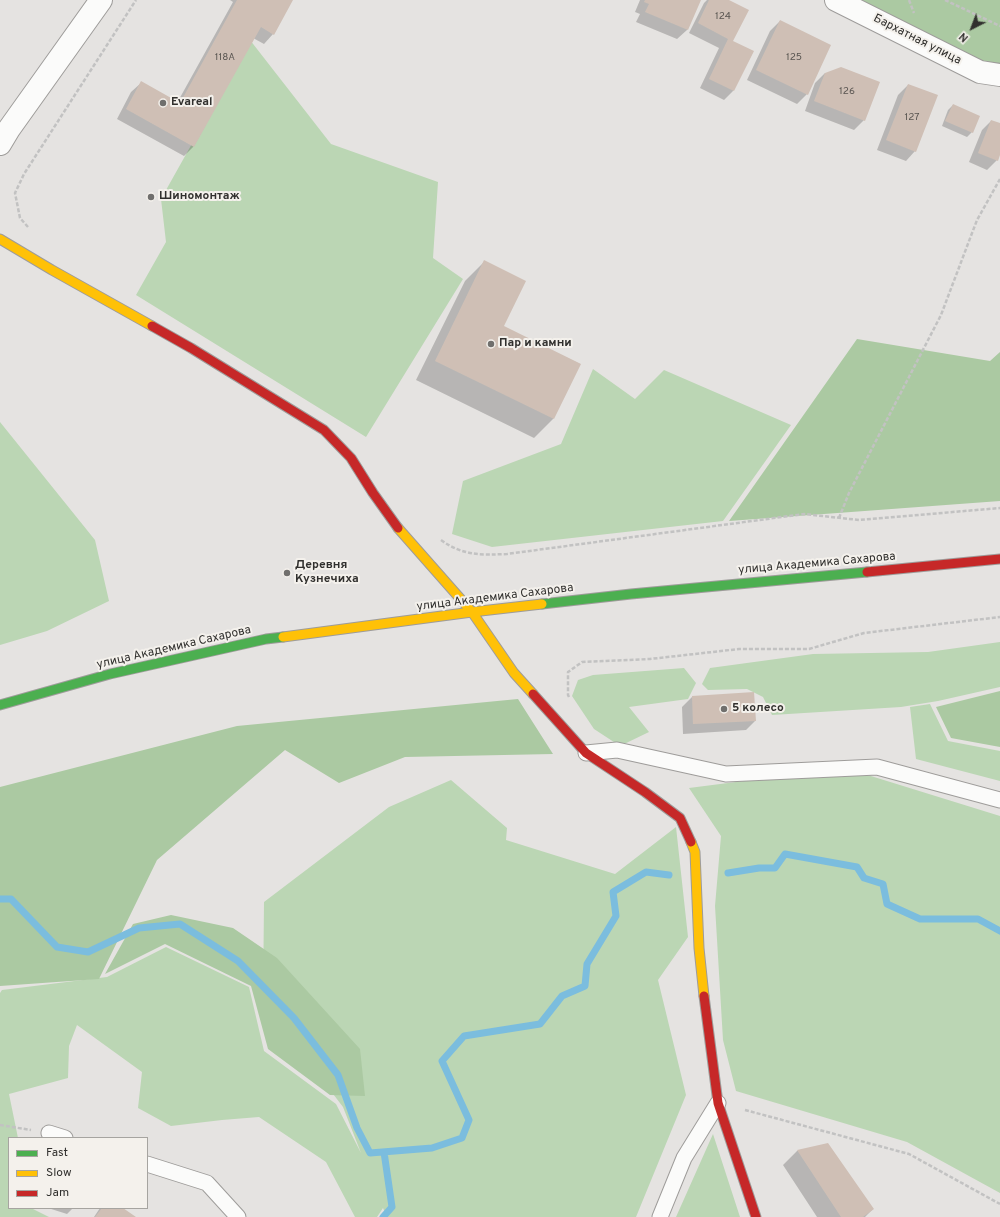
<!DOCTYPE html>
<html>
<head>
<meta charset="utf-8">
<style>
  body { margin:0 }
  #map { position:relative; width:1000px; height:1217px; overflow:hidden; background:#e5e3e1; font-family:Overpass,sans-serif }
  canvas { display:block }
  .legend { position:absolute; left:8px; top:1137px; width:140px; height:72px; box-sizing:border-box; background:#f4f1ec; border:1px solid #a6a4a0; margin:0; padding:5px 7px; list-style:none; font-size:12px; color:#31302e }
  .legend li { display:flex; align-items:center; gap:8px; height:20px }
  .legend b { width:20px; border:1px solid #a6a4a0 }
  .north { position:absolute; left:952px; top:8px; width:40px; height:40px; -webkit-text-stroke:3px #f4f1ec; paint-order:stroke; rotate:222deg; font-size:11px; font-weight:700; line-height:16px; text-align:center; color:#31302e }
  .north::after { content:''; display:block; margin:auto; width:14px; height:18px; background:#31302e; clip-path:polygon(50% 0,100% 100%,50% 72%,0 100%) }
</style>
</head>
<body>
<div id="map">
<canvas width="1000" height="1217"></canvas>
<ul class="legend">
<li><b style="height:5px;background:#4caf50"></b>Fast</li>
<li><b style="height:5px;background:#ffc107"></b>Slow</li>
<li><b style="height:5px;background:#c62828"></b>Jam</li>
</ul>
<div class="north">N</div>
</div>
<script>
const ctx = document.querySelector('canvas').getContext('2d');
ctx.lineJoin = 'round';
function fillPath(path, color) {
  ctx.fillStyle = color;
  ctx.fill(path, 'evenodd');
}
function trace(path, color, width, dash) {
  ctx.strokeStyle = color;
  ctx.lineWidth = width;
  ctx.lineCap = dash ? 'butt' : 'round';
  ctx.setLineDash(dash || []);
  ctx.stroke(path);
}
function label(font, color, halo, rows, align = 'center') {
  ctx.font = font + ' Overpass,sans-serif';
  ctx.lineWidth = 4;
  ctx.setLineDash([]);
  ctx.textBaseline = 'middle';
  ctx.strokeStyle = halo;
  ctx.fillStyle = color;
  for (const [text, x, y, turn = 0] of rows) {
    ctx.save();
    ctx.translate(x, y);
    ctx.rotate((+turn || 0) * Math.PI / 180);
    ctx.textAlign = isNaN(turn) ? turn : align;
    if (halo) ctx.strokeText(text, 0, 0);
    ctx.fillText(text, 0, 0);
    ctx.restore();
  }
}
fillPath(new Path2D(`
  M250,40L331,144L438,182L433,258L463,279L366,437L136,295L166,242L161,199Z
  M593,369L635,399L664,370L791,425L723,521L492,547L452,534L463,481L561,444Z
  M0,422L95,540L109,601L47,631L0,645Z
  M1000,642V687L938,701L901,707L772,715L763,697L747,689L708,690L702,684L710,668L813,654L928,652Z
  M684,668L696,683L688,699L629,707L649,732L620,746L594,729L572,696L578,680L593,675Z
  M930,704L948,741L1000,751V781L916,759L910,707Z
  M845,768L1000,816V1193L907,1142L736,1091L723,1040L715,906L721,836L689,788Z
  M451,780L507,828L506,840L615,874L676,827L688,937L658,980L686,1095L636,1217H387L383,1208L377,1217H355L326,1162L259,1117L222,1120L171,1126L138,1108L142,1072L77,1025L69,1046L68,1078L9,1094L18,1138H9V1208H31L49,1217H0V993L2,990L107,977L166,947L249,987L264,1051L336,1104L361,1153L343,1107L263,1002L264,902L389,807Z
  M713,1134L740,1217H676Z`), '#bbd6b4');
fillPath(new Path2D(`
  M849,0H1000V68L974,62Z
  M857,339L990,361L1000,352V501L729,521Z
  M1000,691V747L951,738L936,707Z
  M518,699L553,754L405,757L339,783L285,750L157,860L99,979L0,986V787L237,726Z
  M171,915L233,928L277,958L360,1049L365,1096L330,1095L268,1049L251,986L165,944L105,974L133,924Z`), '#abc9a2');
fillPath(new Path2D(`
  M230,0H292L273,34L264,44L253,38L194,146L184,156L117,119L131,92L141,83L177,103L233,2Z
  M640,0H700L687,30L677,39L636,22L640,14L635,12Z
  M707,0H726L731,41L753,52L733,91L724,100L700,88L719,48L689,33L704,3Z
  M780,21L807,94L797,104L747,80L770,31Z
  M825,73L864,120L854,130L805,111L815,83Z
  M908,85L915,151L906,161L877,150L898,95Z
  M953,105L972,132L967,137L942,126L948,110Z
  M991,121L1000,124V152L997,160L987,170L969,162L982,130Z
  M484,262L503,327L580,364L553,419L534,438L416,380L465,281Z
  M692,697L755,721L746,730L683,734L682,707Z
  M827,1144L873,1209L865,1217H817L783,1165L797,1151Z
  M48,1208H73L67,1214Z
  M100,1208H121L134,1217H94Z`), '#0003');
trace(new Path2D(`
  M728,873L759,868H775L785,854L857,867L864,878L883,884L887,904L920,919H978L1000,931
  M0,899H11L57,947L88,952L139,928L180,924L238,961L294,1018L338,1075L357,1128L370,1153L432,1148L462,1138L469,1120L442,1061L464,1036L540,1024L562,996L585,986L587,964L616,916L613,892L646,872L669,875
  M383,1217L392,1207L384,1152`), '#7bbdde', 7);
fillPath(new Path2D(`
  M237,0H293L274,35L261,27L194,147L126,109L141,81L180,103Z
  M645,0H701L688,30L645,12L649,4L644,2Z
  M709,0H729L749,10L733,41L754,51L734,91L709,79L728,39L698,23Z
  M780,20L831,45L808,95L756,70Z
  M841,67L880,82L865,121L814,101L825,73Z
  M908,84L938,95L916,152L886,140Z
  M953,104L980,116L973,133L945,121Z
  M991,120L1000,123V155L998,161L978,153Z
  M484,260L526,281L504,326L581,364L554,419L435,361Z
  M754,692L756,721L693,724L692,696Z
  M828,1143L874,1209L863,1217H841L797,1150Z
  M102,1208H123L136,1217H95Z`), '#cfbfb5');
const lane = new Path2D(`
  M586,753L617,750L726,774L877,767L1000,800
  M49,1133L65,1138
  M147,1164L207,1183L238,1217
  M660,1217L684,1158L718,1103`);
const street = new Path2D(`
  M836,0L980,72L1000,75
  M0,144L9,129L101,0`);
const fast = new Path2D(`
  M542,604L631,594L867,572
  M0,705L110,674L266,639L283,637`);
const slow = new Path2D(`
  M0,239L52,270L152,326
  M398,528L472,612L514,673L533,694
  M283,637L472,612L542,604
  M691,842L695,852L699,948L704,996`);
const jam = new Path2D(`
  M152,326L191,348L324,430L351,458L373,493L398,528
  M867,572L1000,559
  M533,694L586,753L645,792L680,818L691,842
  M704,996L718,1103L756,1217`);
trace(lane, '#9e9c9a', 17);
trace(street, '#9e9c9a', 24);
trace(fast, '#9e9c9a', 11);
trace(slow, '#9e9c9a', 11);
trace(jam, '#9e9c9a', 11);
trace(new Path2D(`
  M909,0L914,13
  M945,0L1000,26
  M28,227L20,218L15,193L24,174L136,0
  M839,518L849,493L941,315L977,220L1000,179
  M441,540C463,556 481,555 507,554L804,514L859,520L1000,508
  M569,697L568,695V672L582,662L650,659L739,649H809L864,633L1000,617
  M745,1110L909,1154L1000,1204
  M0,1125L31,1130`), '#c2c2c2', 2.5, [4, 2]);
trace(lane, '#fbfbfa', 15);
trace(street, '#fbfbfa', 22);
trace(fast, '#4caf50', 9);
trace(slow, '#ffc107', 9);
trace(jam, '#c62828', 9);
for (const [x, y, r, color] of [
  [163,103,4,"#706f6d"],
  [151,197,4,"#706f6d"],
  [491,344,4,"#706f6d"],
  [287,573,4,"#706f6d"],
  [724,709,4,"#706f6d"]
]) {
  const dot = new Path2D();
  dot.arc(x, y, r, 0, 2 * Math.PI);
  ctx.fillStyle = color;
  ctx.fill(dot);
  trace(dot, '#f4f1ec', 1.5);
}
label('10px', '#585450', null, [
  ["124",723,17],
  ["118А",225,58],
  ["125",794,58],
  ["126",847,92],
  ["127",912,118]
]);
label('12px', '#31302e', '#f4f1ec', [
  ["Бархатная улица",917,40,27],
  ["улица Академика Сахарова",817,564,-5],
  ["улица Академика Сахарова",495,598,-7],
  ["улица Академика Сахарова",174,648,-13]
]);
label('bold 12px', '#31302e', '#f4f1ec', [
  ["Evareal",171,103],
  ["Шиномонтаж",159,197],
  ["Пар и камни",499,344],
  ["Деревня",295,566],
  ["Кузнечиха",295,580],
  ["5 колесо",732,709]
], 'left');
</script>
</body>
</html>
